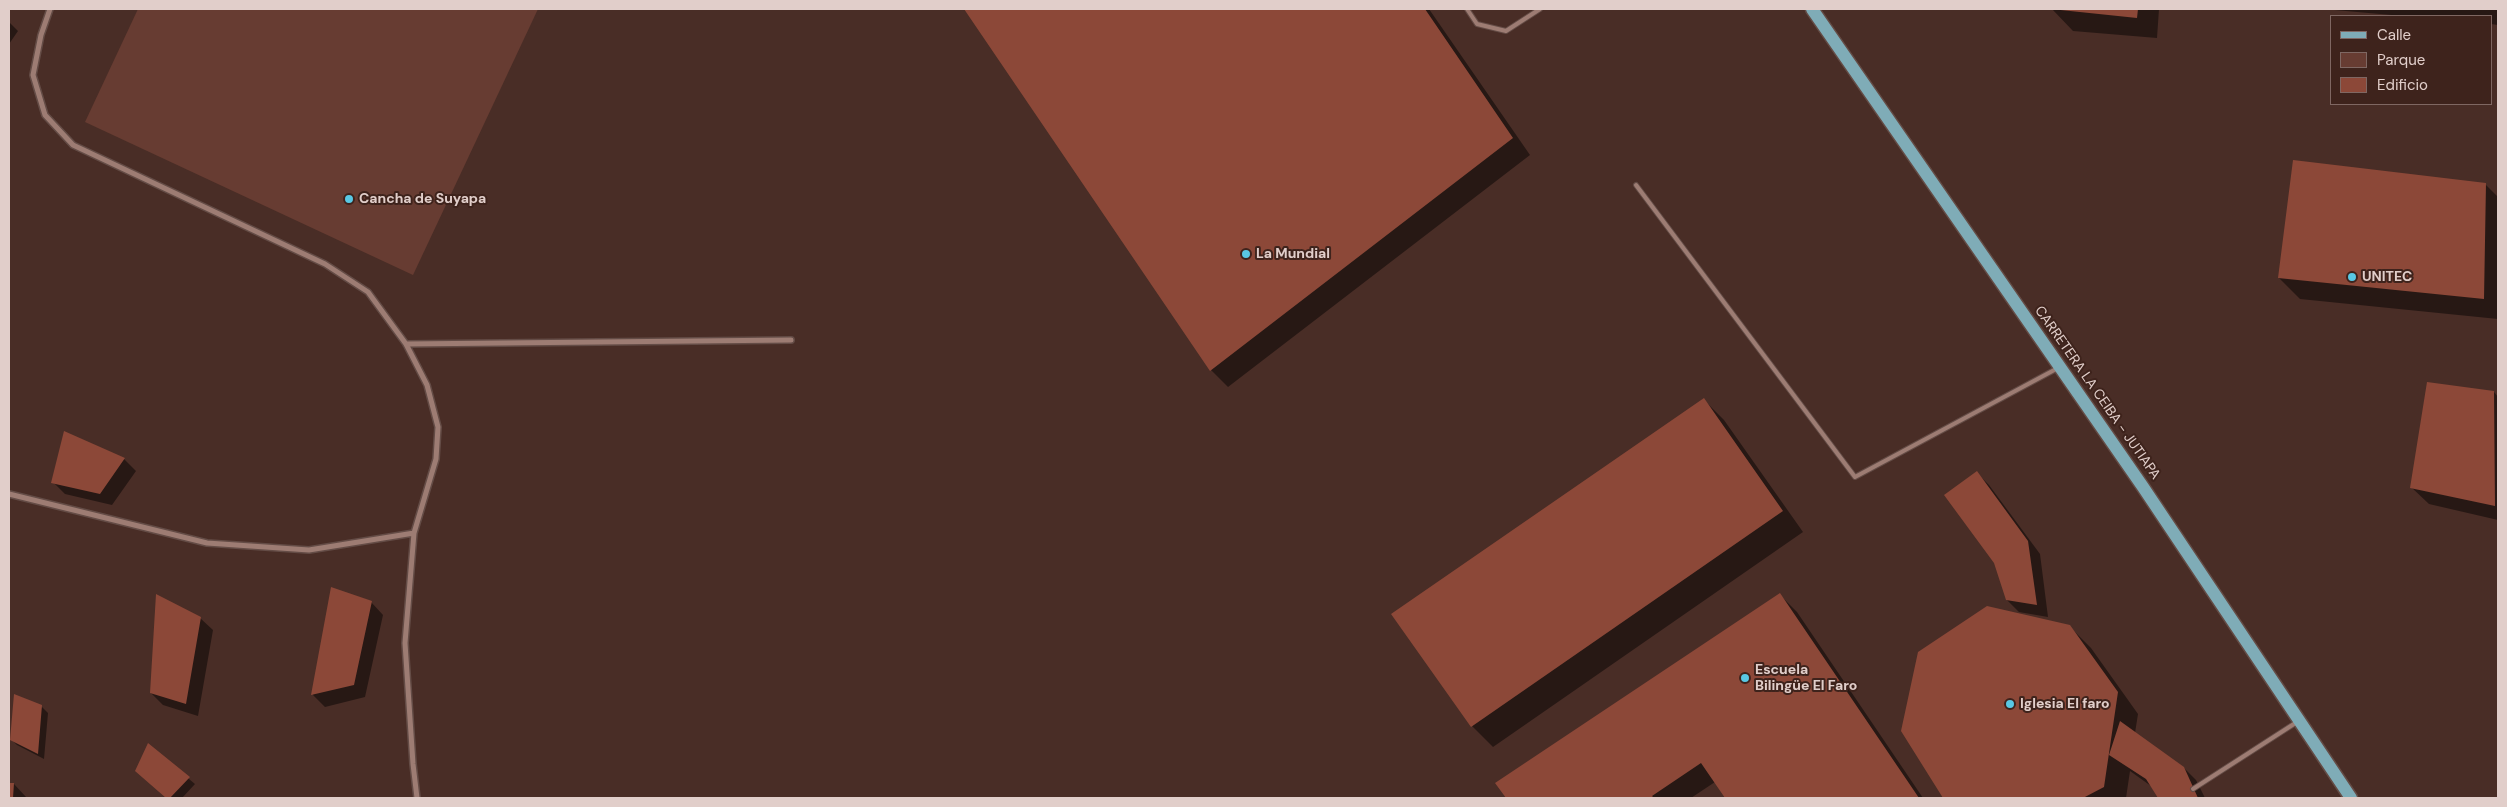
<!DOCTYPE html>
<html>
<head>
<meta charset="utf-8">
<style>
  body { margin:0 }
  #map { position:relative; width:2507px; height:807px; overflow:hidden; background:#492d26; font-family:"DM Sans",sans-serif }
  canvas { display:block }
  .frame { position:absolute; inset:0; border:10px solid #e1ceca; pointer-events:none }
  .legend { position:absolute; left:2330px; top:15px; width:162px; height:90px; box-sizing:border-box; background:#3e231c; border:1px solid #7f6762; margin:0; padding:6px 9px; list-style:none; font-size:15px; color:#e1ceca }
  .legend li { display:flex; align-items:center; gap:10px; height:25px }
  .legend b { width:25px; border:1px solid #7f6762 }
</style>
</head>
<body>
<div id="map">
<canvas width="2507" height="807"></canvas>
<div class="frame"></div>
<ul class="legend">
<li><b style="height:6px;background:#7facb7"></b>Calle</li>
<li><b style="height:14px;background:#673c32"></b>Parque</li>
<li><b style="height:14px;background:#8c4838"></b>Edificio</li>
</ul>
</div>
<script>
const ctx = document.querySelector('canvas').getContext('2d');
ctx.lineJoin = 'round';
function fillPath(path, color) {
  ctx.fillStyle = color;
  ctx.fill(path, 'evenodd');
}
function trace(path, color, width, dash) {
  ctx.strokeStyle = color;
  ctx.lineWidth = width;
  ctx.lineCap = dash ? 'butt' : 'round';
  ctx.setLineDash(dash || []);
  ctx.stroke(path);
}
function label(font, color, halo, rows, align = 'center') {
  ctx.font = font + ' "DM Sans",sans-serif';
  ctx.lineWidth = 4;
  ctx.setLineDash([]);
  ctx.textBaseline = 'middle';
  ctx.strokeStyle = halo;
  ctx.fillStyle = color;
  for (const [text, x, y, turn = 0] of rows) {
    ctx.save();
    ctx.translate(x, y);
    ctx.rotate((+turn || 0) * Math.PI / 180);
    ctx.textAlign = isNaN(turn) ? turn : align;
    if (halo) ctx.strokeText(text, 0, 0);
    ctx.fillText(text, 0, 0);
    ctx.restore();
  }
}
fillPath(new Path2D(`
  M138,9H538L413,275L85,122Z`), '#673c32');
fillPath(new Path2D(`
  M966,9H1429L1530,155L1228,387L1211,370Z
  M2052,9H2159L2157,38L2073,31Z
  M2323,9H2498V25L2491,24V16H2403Z
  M9,22L18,31L9,44Z
  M2485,184L2498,197V319L2300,299L2279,278Z
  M2494,392L2498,397V520L2429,504L2411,487Z
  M1703,399L1724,420L1803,532L1493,747L1472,726Z
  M124,459L136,471L112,505L65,494L53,482Z
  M1977,473L1989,485L2040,554L2048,617L2019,612L2007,600Z
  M332,589L371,602L383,615L365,697L325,707L313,695Z
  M1780,595L1797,612L1923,798H1726L1715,782L1691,798H1507L1497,783Z
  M200,618L213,630L198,716L163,705L151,693Z
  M2069,626L2091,648L2138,714L2135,733L2183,767L2196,780L2205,798H2159L2151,786L2130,771L2126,798H1944L1902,731Z
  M42,707L48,713L44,759L17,745L11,739Z
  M148,745L195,784L182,798H167L143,777Z
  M14,784L26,797V798H9V785Z`), '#0007');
fillPath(new Path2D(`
  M964,9H1425L1513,138L1210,371Z
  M2051,9H2138L2137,18Z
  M2293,160L2486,183L2484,299L2278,278Z
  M2427,382L2494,391L2495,506L2410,488Z
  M1704,398L1783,511L1471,727L1391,614Z
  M64,431L125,458L100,494L51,483Z
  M1977,471L2028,541L2037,605L2006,600L1994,563L1944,495Z
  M331,587L372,601L354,685L311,695Z
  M1780,593L1919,798H1725L1701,763L1652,796L1654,798H1506L1495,783Z
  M156,594L201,617L186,704L150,693Z
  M1987,606L2070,625L2118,692L2104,787L2083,798H1943L1901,731L1918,652Z
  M14,694L42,705L38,754L10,740Z
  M2120,721L2184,767L2198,798H2158L2146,779L2109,755Z
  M148,743L190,777L170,798H166L135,771Z
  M9,783H14L13,798H9Z`), '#8c4838');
const lane = new Path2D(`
  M1467,9L1477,24L1506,31L1540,9
  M1636,185L1855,477L2058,368
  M2193,789L2297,722`);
const street = new Path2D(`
  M50,9L41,35L33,75L45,115L73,145L325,264L368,292L406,344L427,385L438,427L436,459L414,533L405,643L413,764L417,798
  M406,344L791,340
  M9,494L207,543L309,550L414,533`);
const primary = new Path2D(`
  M1812,9L2143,487L2351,798`);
trace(lane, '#644c46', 6);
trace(street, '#644c46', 8);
trace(primary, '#644c46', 15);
trace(lane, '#9d7c73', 4);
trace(street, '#9d7c73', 5);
trace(primary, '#7facb7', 12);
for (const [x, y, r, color] of [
  [349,199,5,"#59c8e4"],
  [1246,254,5,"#59c8e4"],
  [2352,277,5,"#59c8e4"],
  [1745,678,5,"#59c8e4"],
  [2010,704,5,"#59c8e4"]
]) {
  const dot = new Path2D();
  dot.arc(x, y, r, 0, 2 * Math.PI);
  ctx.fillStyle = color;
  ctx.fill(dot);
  trace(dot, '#3e231c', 2);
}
label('bold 14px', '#e1ceca', '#3e231c', [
  ["Cancha de Suyapa",359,199],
  ["La Mundial",1256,254],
  ["UNITEC",2362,277],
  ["Escuela",1755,670],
  ["Bilingüe El Faro",1755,686],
  ["Iglesia El faro",2020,704]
], 'left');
label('14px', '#e1ceca', '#3e231c', [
  ["CARRETERA LA CEIBA - JUTIAPA",2097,393,55]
]);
</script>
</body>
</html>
